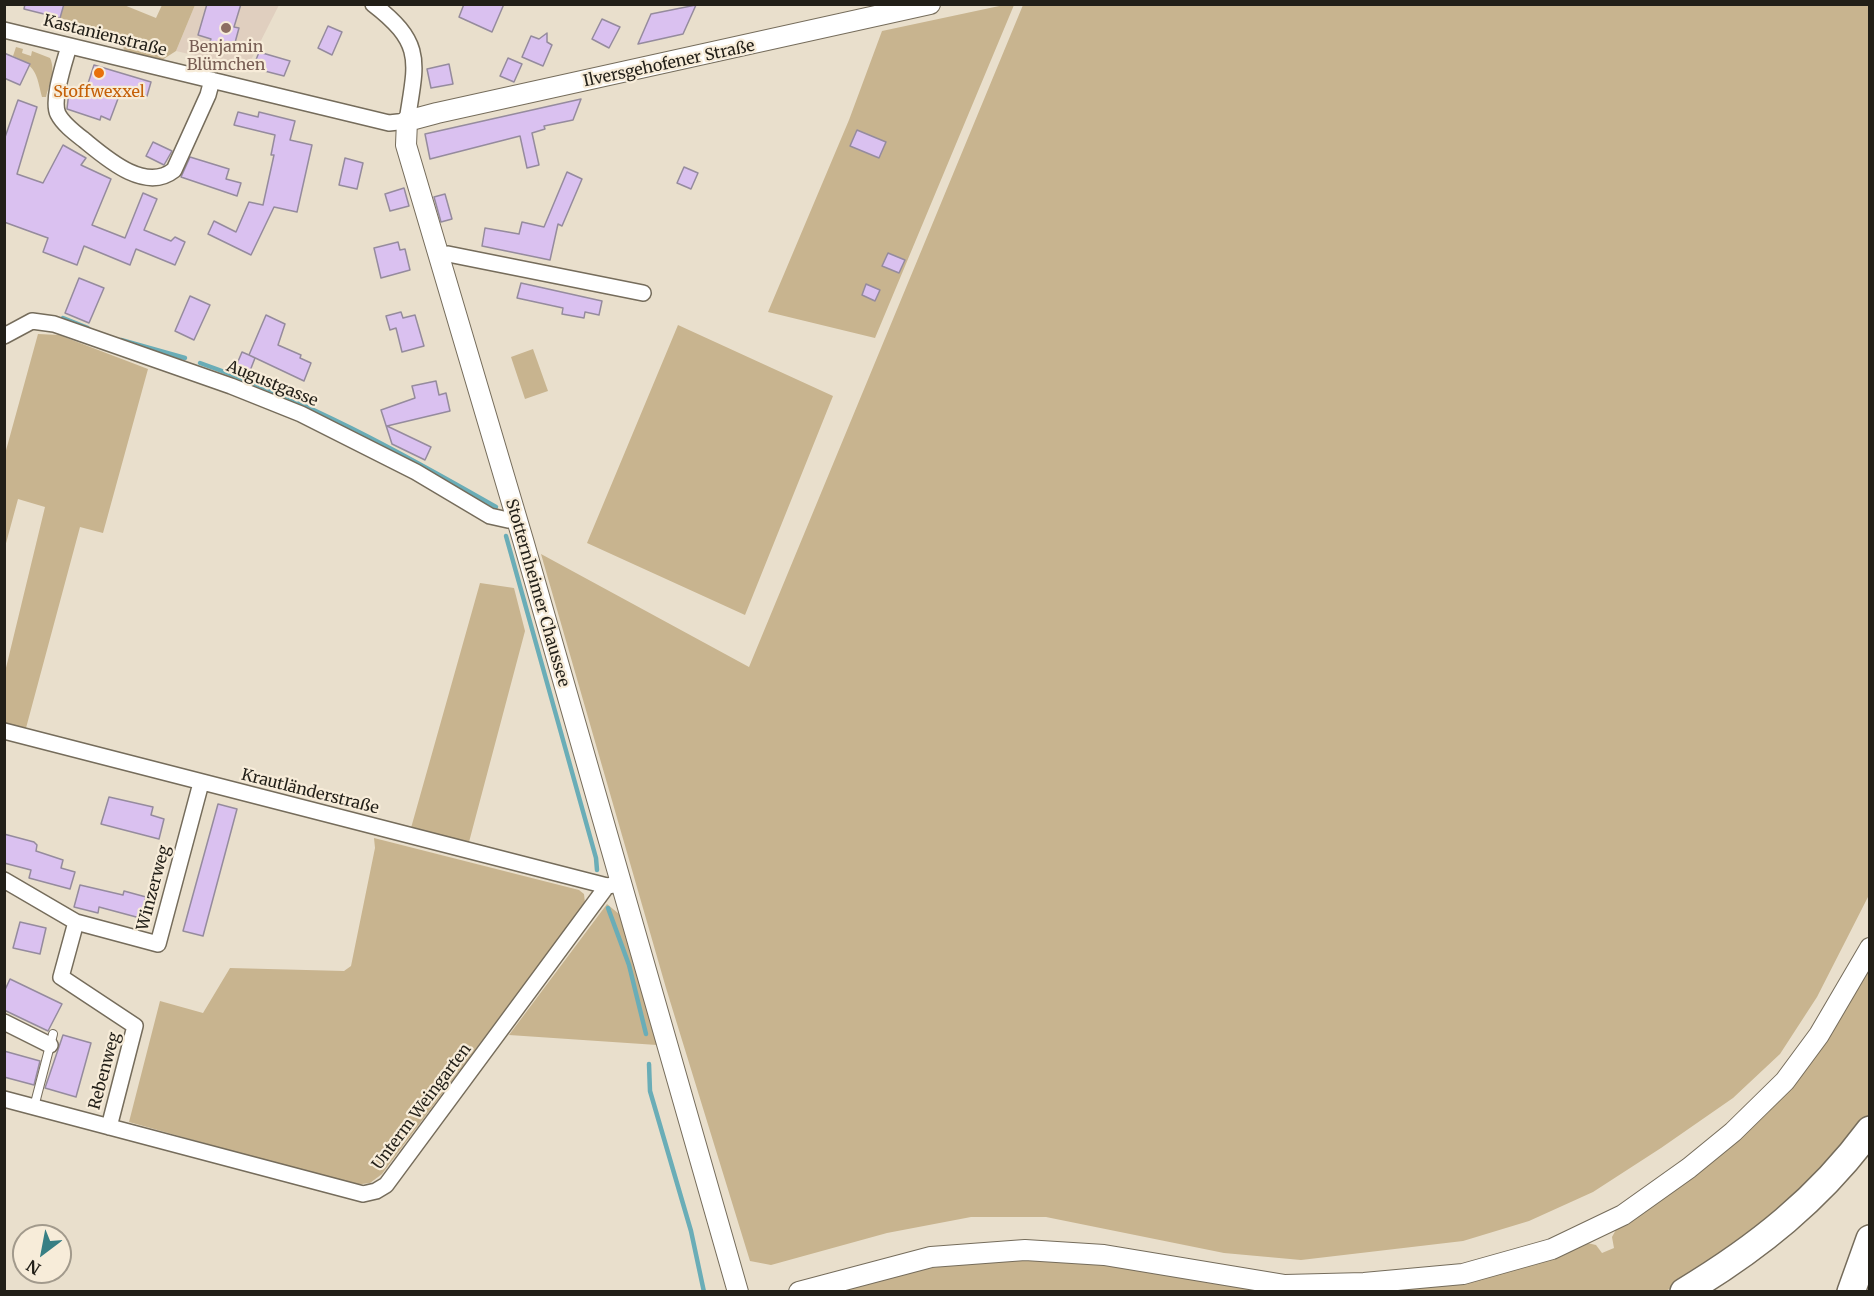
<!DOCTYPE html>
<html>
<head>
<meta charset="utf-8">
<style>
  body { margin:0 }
  #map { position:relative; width:1874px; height:1296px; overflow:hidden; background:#e9dfcc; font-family:Merriweather,serif }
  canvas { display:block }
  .frame { position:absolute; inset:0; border:6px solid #221f18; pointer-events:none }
  .north { position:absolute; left:12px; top:1224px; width:60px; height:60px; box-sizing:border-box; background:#f7ecd9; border:2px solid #a29a8c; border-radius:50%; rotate:212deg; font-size:16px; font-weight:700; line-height:24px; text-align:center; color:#221f18 }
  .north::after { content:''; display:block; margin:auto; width:21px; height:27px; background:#377f84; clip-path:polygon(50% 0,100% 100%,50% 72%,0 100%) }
</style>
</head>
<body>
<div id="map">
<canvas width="1874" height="1296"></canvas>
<div class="frame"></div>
<div class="north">N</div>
</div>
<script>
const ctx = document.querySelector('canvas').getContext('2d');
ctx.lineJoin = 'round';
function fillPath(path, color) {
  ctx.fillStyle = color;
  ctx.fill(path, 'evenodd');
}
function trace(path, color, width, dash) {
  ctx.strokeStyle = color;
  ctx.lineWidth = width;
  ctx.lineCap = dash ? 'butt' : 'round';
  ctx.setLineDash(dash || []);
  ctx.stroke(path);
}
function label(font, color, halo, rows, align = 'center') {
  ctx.font = font + ' Merriweather,serif';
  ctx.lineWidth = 4.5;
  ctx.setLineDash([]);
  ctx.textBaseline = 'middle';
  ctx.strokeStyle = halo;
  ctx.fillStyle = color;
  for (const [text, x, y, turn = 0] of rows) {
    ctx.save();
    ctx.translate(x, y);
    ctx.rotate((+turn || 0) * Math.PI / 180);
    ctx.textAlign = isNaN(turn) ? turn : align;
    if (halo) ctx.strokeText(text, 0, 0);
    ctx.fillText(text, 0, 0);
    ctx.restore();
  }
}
fillPath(new Path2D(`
  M195,5H279L247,68L176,51Z`), '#e0cfbf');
fillPath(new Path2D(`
  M64,5H124L156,18L162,5H195L176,51L162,60L125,51L115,33L60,18Z
  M1004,5H1014L875,338L768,312L849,120L882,31Z
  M1023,5H1869V895L1817,997L1780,1054L1733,1098L1661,1148L1593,1192L1529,1221L1463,1241L1301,1260L1224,1253L1046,1217H971L887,1233L771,1265L750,1261L666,988L541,554L749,667Z
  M16,47L23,49L22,53L31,56L32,51L50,58C56,70 49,85 46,97H42C36,73 37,67 13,56Z
  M678,325L833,396L745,615L587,543Z
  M38,334L59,335L148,369L103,533L80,527L26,728L5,723V672L45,507L18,499L5,547V454Z
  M533,349L548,391L525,399L511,357Z
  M480,583L514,588L525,631L469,842L411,828Z
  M374,838L579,890L584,894L585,903L382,1174L370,1183L354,1185L129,1122L160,1001L203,1013L230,968L344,971L351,966L375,848Z
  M607,904L619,914L657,1045L509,1035Z
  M1869,964V1116L1829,1167L1718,1260L1666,1291L1382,1292L1442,1286L1534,1263L1587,1243L1596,1245L1602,1253L1614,1248L1612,1237L1618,1226L1729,1149L1776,1102L1810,1062L1848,1006Z
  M1035,1259L1111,1264L1277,1292H827C898,1270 960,1262 1035,1259Z`), '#c8b48f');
trace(new Path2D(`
  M63,318L88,328
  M121,340L185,358
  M200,363C305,400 400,452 496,507
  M506,536L596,858L597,870
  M608,908L629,965L646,1034
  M649,1064L650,1091L691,1231L704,1292`), '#6aadb7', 4.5);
const building = new Path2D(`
  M25,4H64L60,18L24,9Z
  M207,4H241L234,27L239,28L233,50L209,44L211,39L198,35Z
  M464,4H504L492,32L459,17Z
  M696,5L683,34L638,44L651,14Z
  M602,19L620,27L609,48L592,39Z
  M328,26L342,32L332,55L318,48Z
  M547,33V42L552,45L543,66L522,57L531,36L539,39Z
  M259,52L290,61L284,76L253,68Z
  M4,53L30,64L20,85L4,78Z
  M508,58L522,64L514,82L500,76Z
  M449,64L453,84L431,88L427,69Z
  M94,65L151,82L147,96L122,88L110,120L101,116L100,120L67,109L69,91L84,96Z
  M581,99L573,120L544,126L545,129L532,133L539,165L527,168L520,136L430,159L425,134Z
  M18,100L37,107L17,174L43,183L63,145L86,158L81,165L111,179L92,225L125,238L143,193L157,199L144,230L171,241L175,237L185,242L175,265L136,249L130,265L84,246L77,265L43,252L48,238L4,222V140Z
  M238,112L258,117L259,112L295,121L290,140L312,145L297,212L274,207L251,255L208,234L214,221L236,232L249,202L263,205L274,155H271L275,135L234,125Z
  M857,130L886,142L879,158L850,146Z
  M153,142L172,151L164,165L146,156Z
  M190,157L229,169L226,179L241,183L237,196L181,177Z
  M345,158L363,163L357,189L339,185Z
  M684,167L698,173L691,189L677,183Z
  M567,172L582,179L562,226L558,224L550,260L482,246L485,228L519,234L522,222L544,227Z
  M404,188L409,206L390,211L385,194Z
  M445,194L452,219L441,222L434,197Z
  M398,242L400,250L405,249L410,270L381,278L374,248Z
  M888,253L905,260L899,273L882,266Z
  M79,278L104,288L89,323L65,313Z
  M521,283L602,301L599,315L585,312L584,318L562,314L563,308L517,298Z
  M866,284L880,290L875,301L862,295Z
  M190,296L210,305L194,340L175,331Z
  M401,312L403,318L415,315L424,346L402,352L396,328L390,330L386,316Z
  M266,315L285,324L278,345L301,355L300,358L311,363L304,381L249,355L255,358L248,376L234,371L242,352L249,355Z
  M436,381L439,395L446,393L450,411L387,426L431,447L425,460L392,444L381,410L415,398L412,386Z
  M109,797L153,807L151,815L164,819L159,839L101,824Z
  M218,804L237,809L203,936L183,931Z
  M4,834L34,842L37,845L36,851L63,860L61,868L75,872L70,889L29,878L31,870L4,863Z
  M80,885L123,895L124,891L146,897L140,918L99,907L98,913L74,907Z
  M20,922L46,928L40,954L13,948Z
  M10,979L62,1004L48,1031L4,1010V992Z
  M63,1035L91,1043L76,1097L45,1088Z
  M4,1051L40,1061L34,1085L4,1077Z`);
fillPath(building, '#dac1f0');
trace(building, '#958b9d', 1.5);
const service = new Path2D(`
  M34,1107L53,1034`);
const minor = new Path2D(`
  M4,30L389,123L407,121C416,62 425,44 373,4
  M69,46C65,61 51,100 58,114C63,124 75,133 84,140C106,158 145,193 174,170L208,95L212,80
  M439,257L448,254L643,293
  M4,336L32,321L54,324L231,386L301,414L416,472L490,516L508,520L516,518
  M4,731L607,886
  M4,880L76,922L158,944L201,783
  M76,922L61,977L135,1026L109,1127
  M4,1022L50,1045
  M4,1099L363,1194L376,1191L386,1185L607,886L620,884`);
const tertiary = new Path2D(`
  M738,1292L523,540L406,145L407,121L437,113L930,4
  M799,1292L931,1257L1025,1250L1104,1255L1285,1285L1364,1283L1463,1274L1552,1249L1623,1215L1689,1168L1733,1132L1785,1081L1819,1035L1870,948`);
const motorway = new Path2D(`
  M1684,1292C1757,1248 1819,1199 1870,1130
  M1851,1292L1870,1239`);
trace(service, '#756c5b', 10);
trace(minor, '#756c5b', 18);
trace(tertiary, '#756c5b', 22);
trace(motorway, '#756c5b', 30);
trace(service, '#fff', 8);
trace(minor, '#fff', 15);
trace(tertiary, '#fff', 20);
trace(motorway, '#fff', 27);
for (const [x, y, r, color] of [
  [226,28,6,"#8d6e63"],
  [99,73,6,"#e8710a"]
]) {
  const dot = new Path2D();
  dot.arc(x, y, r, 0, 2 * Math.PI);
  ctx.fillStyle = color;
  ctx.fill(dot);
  trace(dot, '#f7ecd9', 2);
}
label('16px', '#221f18', '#f7ecd9', [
  ["Kastanienstraße",105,36,14],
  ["Ilversgehofener Straße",669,64,-12],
  ["Augustgasse",272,384,22],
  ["Stotternheimer Chaussee",537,593,74],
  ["Krautländerstraße",310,792,14],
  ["Winzerweg",154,888,-75],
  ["Rebenweg",105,1071,-75],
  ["Unterm Weingarten",422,1107,-53]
]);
label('16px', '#785e54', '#f7ecd9', [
  ["Benjamin",226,47],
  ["Blümchen",226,65]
]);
label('16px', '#c56008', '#f7ecd9', [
  ["Stoffwexxel",99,92]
]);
</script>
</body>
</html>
